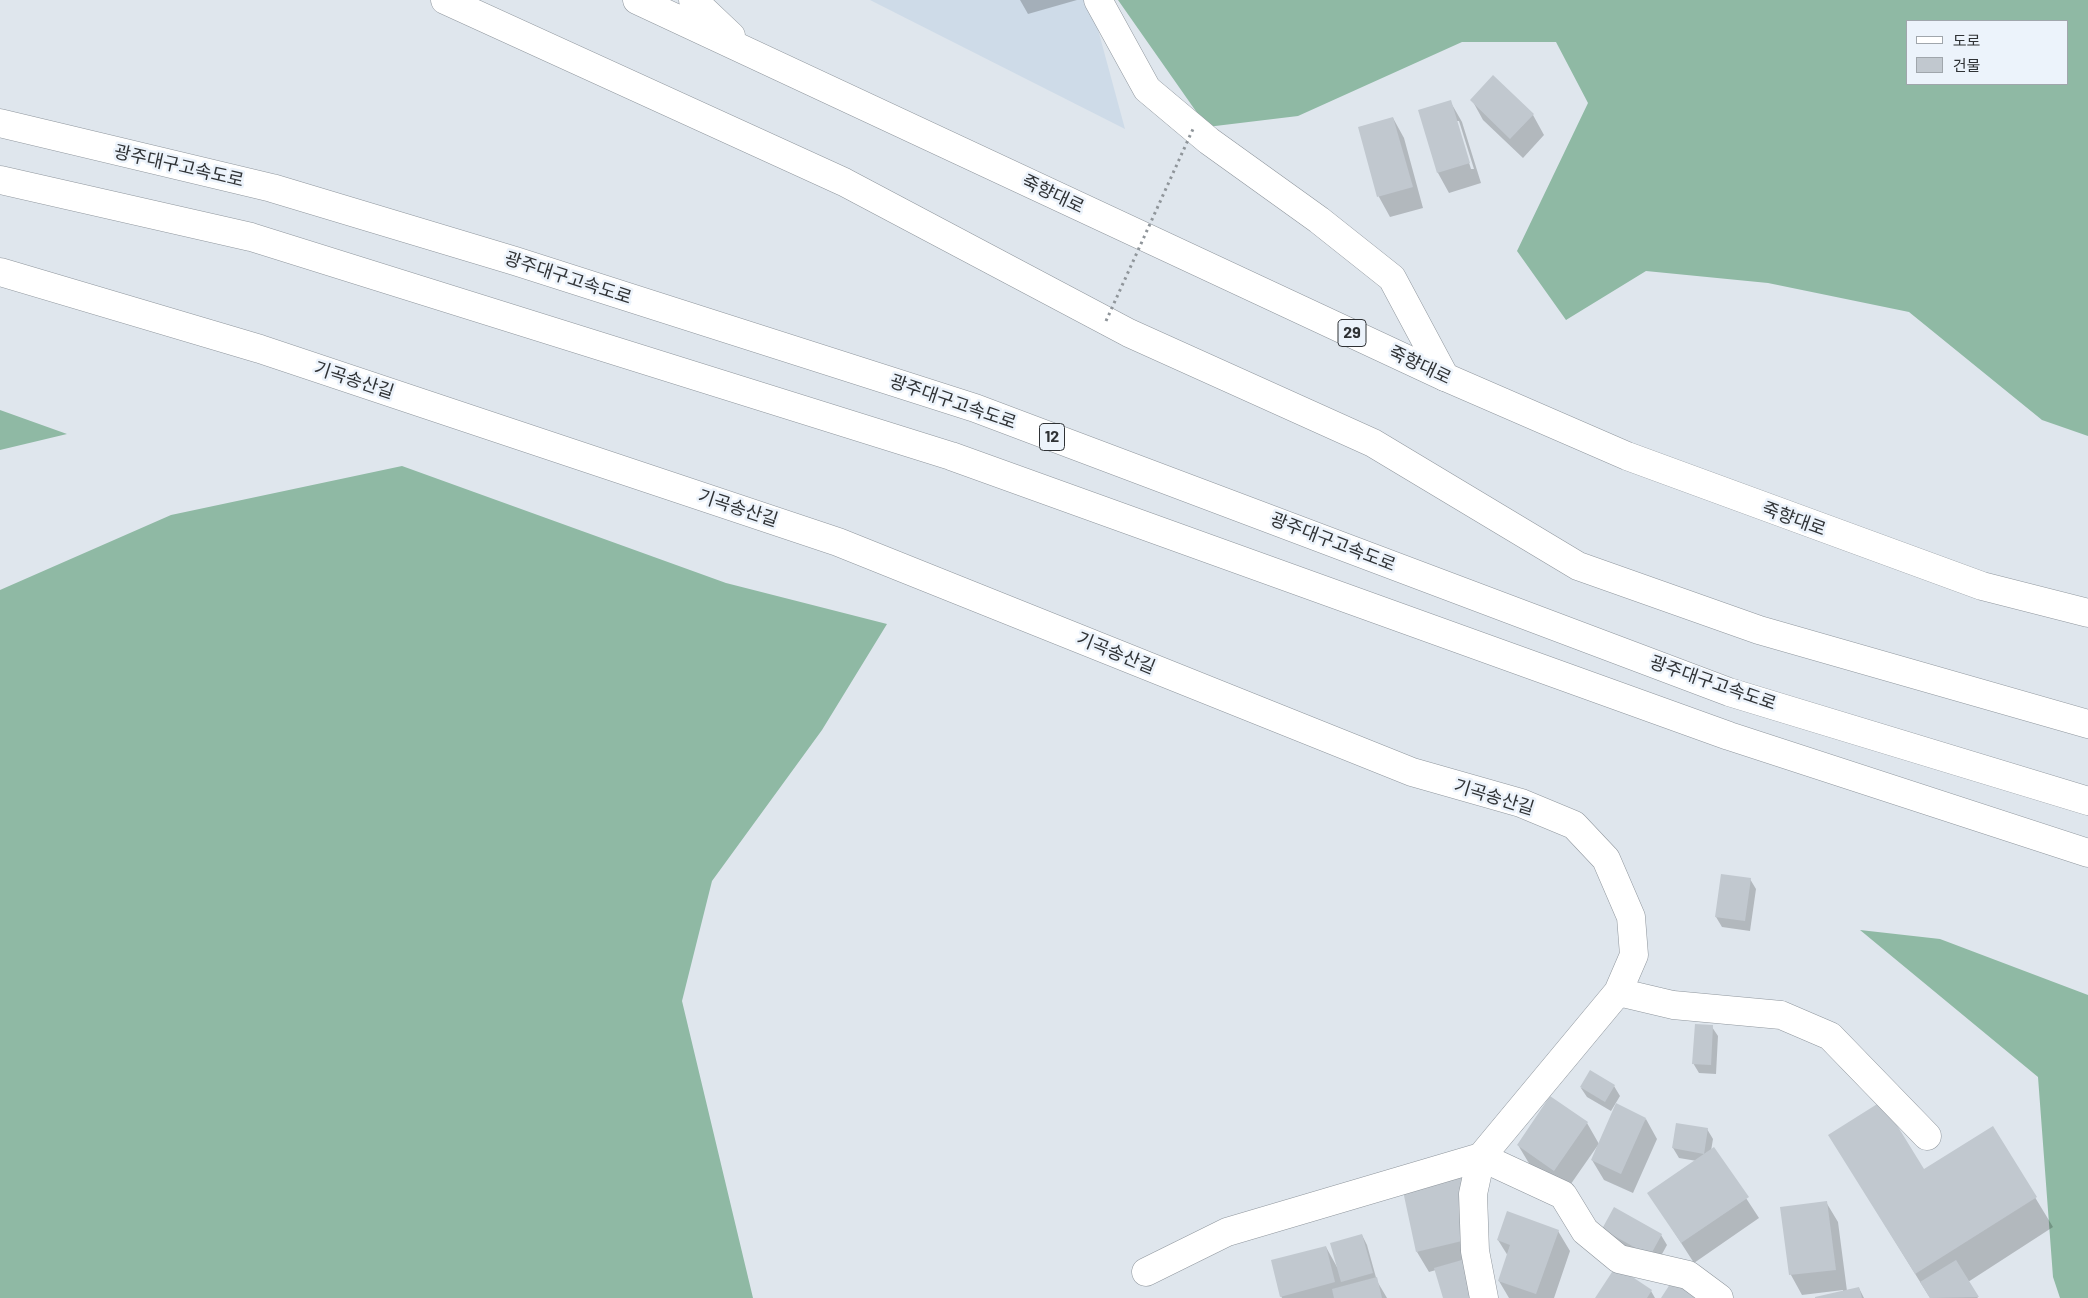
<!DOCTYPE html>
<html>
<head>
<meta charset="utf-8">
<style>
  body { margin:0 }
  #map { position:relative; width:2088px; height:1298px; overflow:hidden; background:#dfe6ed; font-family:Barlow,"Noto Sans KR",sans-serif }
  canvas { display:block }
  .legend { position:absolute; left:1906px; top:20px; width:162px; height:65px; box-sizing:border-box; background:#ecf3fb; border:1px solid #a0a6ac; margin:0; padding:6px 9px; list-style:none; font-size:15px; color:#2f3235 }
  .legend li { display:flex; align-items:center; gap:10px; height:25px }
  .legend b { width:25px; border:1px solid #a0a6ac }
</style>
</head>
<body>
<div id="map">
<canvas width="2088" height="1298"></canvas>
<ul class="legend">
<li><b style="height:6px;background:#fff"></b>도로</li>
<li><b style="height:14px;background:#c1c8cf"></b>건물</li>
</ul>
</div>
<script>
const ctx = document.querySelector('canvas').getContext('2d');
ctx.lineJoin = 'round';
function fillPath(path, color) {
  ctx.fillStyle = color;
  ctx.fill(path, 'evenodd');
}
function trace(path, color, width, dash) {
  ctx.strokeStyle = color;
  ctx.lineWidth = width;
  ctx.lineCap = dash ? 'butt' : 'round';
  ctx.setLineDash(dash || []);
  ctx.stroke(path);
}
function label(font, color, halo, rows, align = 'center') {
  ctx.font = font + ' Barlow,"Noto Sans KR",sans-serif';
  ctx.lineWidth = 5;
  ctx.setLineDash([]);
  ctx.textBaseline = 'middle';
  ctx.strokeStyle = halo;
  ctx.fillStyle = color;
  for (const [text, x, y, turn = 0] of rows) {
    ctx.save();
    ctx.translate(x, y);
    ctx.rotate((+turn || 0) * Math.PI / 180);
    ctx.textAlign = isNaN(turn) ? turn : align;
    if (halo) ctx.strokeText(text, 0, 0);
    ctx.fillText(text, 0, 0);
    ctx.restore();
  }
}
fillPath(new Path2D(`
  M870,0H1090L1125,129Z`), '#cedbe8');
fillPath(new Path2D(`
  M1118,0H2088V436L2042,420L1909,312L1768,283L1646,271L1566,320L1517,251L1588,103L1556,42H1462L1298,116L1207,127ZM1907,21H2067V84H1907Z
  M0,410L67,434L0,450Z
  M402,466L726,583L887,624L822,730L712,881L682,1001L753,1298H0V590L171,515Z
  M1860,930L1940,939L2088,995V1298H2060L2053,1277L2038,1077Z`), '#8fb9a4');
fillPath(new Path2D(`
  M1020,0H1077L1028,14Z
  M1472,100L1533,115L1544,135L1523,158L1483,120Z
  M1450,101L1462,122L1481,183L1449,193L1438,173L1419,111ZM1456,121H1459L1474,169H1471Z
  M1393,118L1404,138L1423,208L1390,217L1379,197L1360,128Z
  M1722,875L1750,879L1756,889L1750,931L1722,927L1716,917Z
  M1712,1027L1718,1036L1716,1074L1699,1073L1693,1063Z
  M1614,1086L1620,1096L1611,1111L1587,1097L1581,1088Z
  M1646,1119L1657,1139L1633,1193L1604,1180L1592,1160L1598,1145L1566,1191L1530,1165L1518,1145L1587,1123L1599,1144Z
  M1993,1128L2053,1227L1968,1282L1978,1298H1930L1830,1136L1924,1171Z
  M1707,1129L1713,1139L1711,1151L1714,1149L1759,1218L1694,1263L1649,1193L1697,1161L1679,1158L1673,1148Z
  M1458,1176L1477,1260L1463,1264L1473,1282L1445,1298L1436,1270L1429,1272L1417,1252Z
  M1826,1202L1838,1222L1847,1291L1859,1288L1864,1298H1817L1843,1292V1290L1802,1295L1791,1275L1782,1208Z
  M1603,1229L1661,1235L1667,1245L1656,1265L1609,1239Z
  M1558,1231L1570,1251L1554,1298H1509L1499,1281L1508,1256L1498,1240Z
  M1362,1235L1367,1245L1377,1281L1387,1298H1282L1281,1296L1326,1247L1337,1267Z
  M1651,1291L1655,1298H1596Z`), '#0003');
fillPath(new Path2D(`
  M1493,75L1534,114L1510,139L1470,100Z
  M1451,100L1470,163L1437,173L1418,110Z
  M1393,117L1413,187L1377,197L1358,127Z
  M1721,874L1751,878L1745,921L1715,917Z
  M1695,1024L1713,1025L1711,1065L1692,1064Z
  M1590,1070L1615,1085L1605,1102L1580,1087Z
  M1550,1096L1588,1122L1554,1171L1517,1145Z
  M1882,1101L1924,1169L1993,1126L2037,1197L1915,1274L1828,1135Z
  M1616,1103L1646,1118L1621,1174L1591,1160Z
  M1676,1123L1708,1128L1704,1154L1672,1148Z
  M1714,1147L1749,1197L1681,1243L1647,1193Z
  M1466,1175V1240L1416,1252L1403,1191Z
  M1827,1201L1836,1270L1789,1275L1780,1207Z
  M1614,1207L1662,1234L1650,1256L1602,1229Z
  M1507,1211L1559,1230L1536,1294L1498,1281L1510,1245L1497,1240Z
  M1362,1234L1373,1273L1341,1282L1330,1243Z
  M1326,1246L1335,1282L1280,1297L1271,1260Z
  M1462,1260L1473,1298H1443L1434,1268Z
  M1956,1260L1979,1297L1930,1298L1920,1282Z
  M1616,1266L1652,1290L1647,1298H1595Z
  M1377,1277L1382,1298H1334L1332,1289Z
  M1674,1278L1704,1298H1661Z
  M1859,1287L1862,1298H1815V1297Z`), '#c1c8cf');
const minor = new Path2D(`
  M445,0L844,182L1129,333L1373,443L1578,566L1759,630L2088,724
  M1098,0L1147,89L1209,141L1319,220L1392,278L1445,377
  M0,272L260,349L838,542L1412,772L1521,803L1574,825L1606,859L1631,917L1634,955L1618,992L1481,1157L1563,1195L1585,1231L1619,1259L1688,1275L1719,1298
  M1618,992L1673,1005L1781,1015L1830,1036L1927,1136
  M1146,1272L1227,1232L1481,1157L1473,1194L1475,1251L1484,1298`);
const major = new Path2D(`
  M637,0L1445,377L1627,456L1982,586L2088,613
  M693,0L731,36`);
const highway = new Path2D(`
  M0,123L272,188L515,261L975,408L1729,692L2088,801
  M0,180L251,237L951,456L1729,736L2088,853`);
trace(minor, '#8f969d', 29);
trace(major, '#8f969d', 29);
trace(highway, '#8f969d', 29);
trace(minor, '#fff', 28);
trace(major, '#fff', 28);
trace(highway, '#fff', 28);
trace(new Path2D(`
  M1106,321L1193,129`), '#8f959a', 3, [2.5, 4]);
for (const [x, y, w] of [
  [1352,333,28],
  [1052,437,25]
]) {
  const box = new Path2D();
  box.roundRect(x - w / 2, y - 13.5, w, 27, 4);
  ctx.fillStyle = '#ecf3fb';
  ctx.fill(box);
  trace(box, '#2f3235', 1);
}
label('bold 16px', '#2f3235', null, [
  ["29",1352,333],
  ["12",1052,437]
]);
label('18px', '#2f3235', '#ecf3fb', [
  ["광주대구고속도로",179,166,13],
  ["죽향대로",1053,194,25],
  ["광주대구고속도로",568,278,18],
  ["죽향대로",1420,365,25],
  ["기곡송산길",354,380,18],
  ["광주대구고속도로",953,402,19],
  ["기곡송산길",738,508,18],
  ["죽향대로",1794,519,20],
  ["광주대구고속도로",1333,542,21],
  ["기곡송산길",1116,653,22],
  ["광주대구고속도로",1713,683,19],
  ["기곡송산길",1494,797,17]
]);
</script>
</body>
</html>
